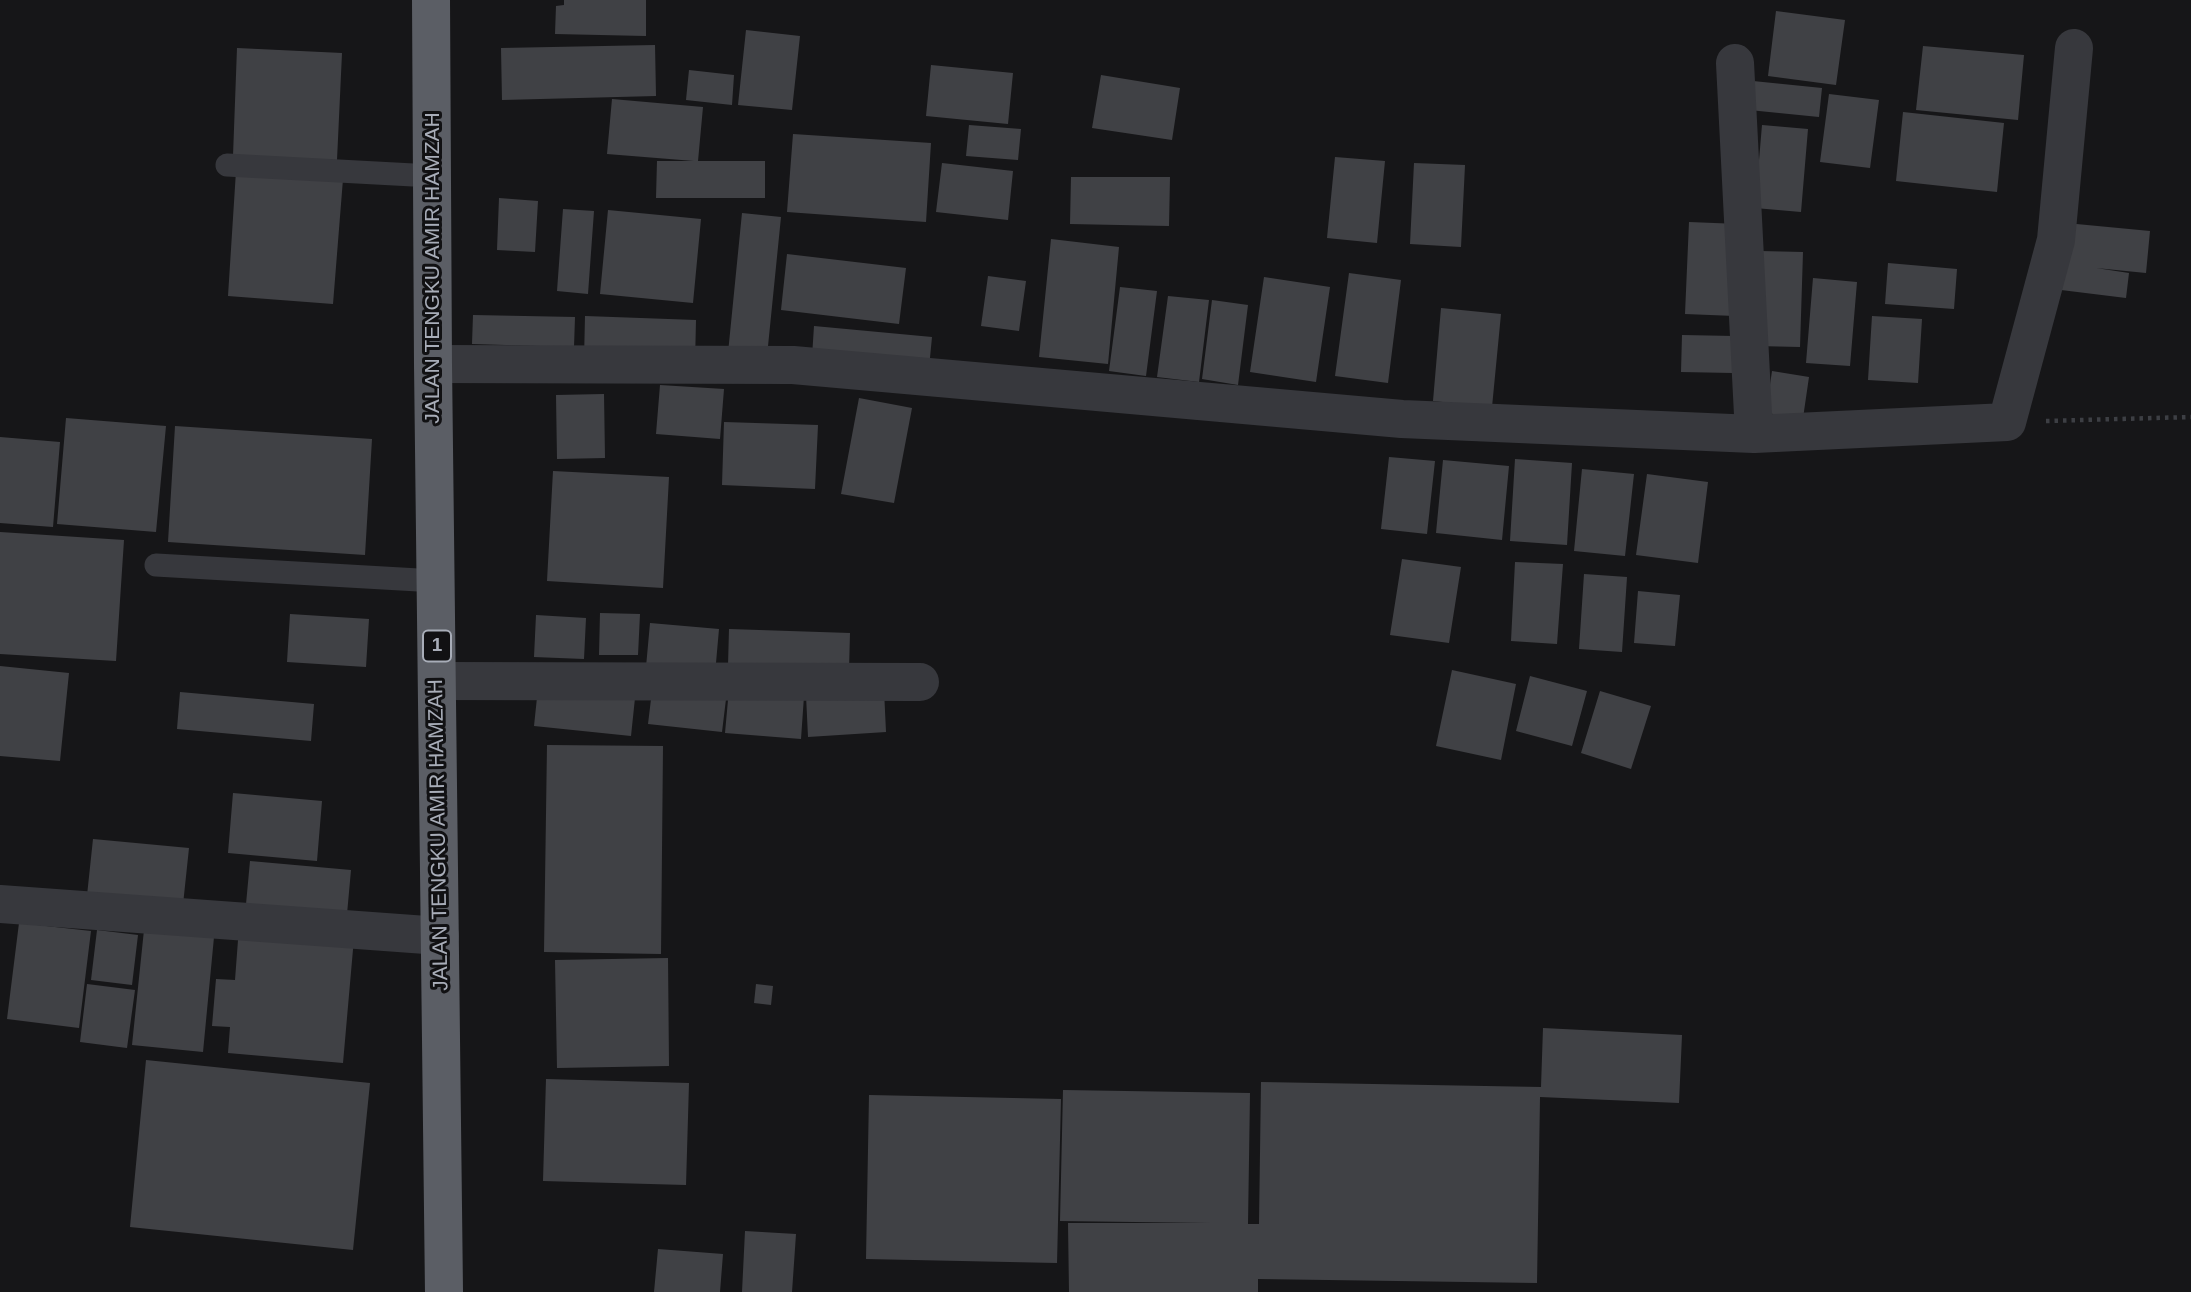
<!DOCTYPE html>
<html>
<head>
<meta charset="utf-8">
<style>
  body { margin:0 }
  canvas { display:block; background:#161618 }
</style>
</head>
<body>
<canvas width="2191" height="1292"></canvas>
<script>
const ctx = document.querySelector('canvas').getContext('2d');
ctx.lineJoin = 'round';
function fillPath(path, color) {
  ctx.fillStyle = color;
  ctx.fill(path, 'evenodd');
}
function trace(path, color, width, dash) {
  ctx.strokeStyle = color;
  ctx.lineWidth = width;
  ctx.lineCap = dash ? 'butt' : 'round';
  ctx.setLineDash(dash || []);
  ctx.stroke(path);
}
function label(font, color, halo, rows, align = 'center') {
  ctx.font = font + ' Helvetica,sans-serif';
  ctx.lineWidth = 6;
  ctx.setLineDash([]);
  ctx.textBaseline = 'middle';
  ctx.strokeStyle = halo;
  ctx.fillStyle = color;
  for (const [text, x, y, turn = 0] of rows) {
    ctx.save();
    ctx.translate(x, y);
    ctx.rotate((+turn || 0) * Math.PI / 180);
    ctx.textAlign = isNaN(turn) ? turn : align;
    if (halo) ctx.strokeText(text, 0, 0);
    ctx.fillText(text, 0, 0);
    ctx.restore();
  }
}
fillPath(new Path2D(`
  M564,0H646V36L555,34L556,6L564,5Z
  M1776,11L1845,20L1836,85L1768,76Z
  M746,30L800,36L792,110L738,105Z
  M655,45L656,96L502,100L501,48Z
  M1923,46L2024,55L2018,120L1916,110Z
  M237,48L342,53L337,160L233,156Z
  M931,65L1013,73L1008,124L926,116Z
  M689,70L734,75L732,105L686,100Z
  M1101,75L1180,88L1172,140L1092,128Z
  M1753,81L1822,88L1819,117L1749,110Z
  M1829,94L1879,100L1870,168L1820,162Z
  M612,99L703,107L698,161H765V198H656L657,161H694L607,154Z
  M1903,112L2004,123L1997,192L1896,181Z
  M969,125L1021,129L1018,160L966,156Z
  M1762,125L1808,129L1801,212L1755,208Z
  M793,134L931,143L926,222L787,212Z
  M1335,157L1385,161L1377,243L1327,238Z
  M942,163L1013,171L1008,220L936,212Z
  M1414,163L1465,165L1461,247L1410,244Z
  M236,171L343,179L333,304L228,296Z
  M1071,177H1170L1169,226L1070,224Z
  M499,198L538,201L535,252L497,250Z
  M563,209L594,211L588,294L557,291Z
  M608,210L701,219L693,303L600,294Z
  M742,213L781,217L767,356L728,353Z
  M1689,222L1739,224L1735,316L1685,314Z
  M2066,223L2150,231L2146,273L2096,268L2129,273L2126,298L2053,289Z
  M1051,239L1119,247L1108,364L1039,357Z
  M1760,251L1803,252L1800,347L1757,346Z
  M787,254L906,268L899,324L781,310Z
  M1888,263L1957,269L1954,309L1885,304Z
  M1349,273L1401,280L1388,383L1335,376Z
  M988,276L1026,281L1019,331L981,326Z
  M1264,277L1330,287L1316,382L1250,372Z
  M1813,278L1857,282L1850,366L1806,363Z
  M1120,287L1157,291L1146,376L1109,371Z
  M1168,296L1209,300L1199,382L1157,377Z
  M1212,300L1248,305L1238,385L1202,379Z
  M1441,308L1501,314L1492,407L1433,401Z
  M473,315L575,317L574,347L472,344Z
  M585,316L696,320L695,363L584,360Z
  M1872,316L1922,319L1918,383L1868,380Z
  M814,326L932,337L929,368L812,357Z
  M1682,335L1734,336L1733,373L1681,372Z
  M1772,371L1809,377L1803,418L1766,413Z
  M660,385L724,389L720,439L656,434Z
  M604,394L605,458L557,459L556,395Z
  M859,398L912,408L894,503L841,494Z
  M66,418L166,426L156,532L57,524Z
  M724,422L818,425L815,489L722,485Z
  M175,426L372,439L365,555L168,542Z
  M0,437L60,442L53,527L0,523Z
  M1389,457L1435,461L1427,534L1381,529Z
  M1515,459L1572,463L1567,545L1510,541Z
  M1443,460L1509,466L1502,540L1436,533Z
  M1582,469L1634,474L1625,556L1574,551Z
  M553,471L669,477L663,588L547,581Z
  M1647,474L1708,482L1698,563L1636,555Z
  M0,532L124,540L116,661L0,654Z
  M1402,559L1461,567L1449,643L1390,635Z
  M1515,562L1563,564L1557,644L1511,641Z
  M1584,574L1627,577L1622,652L1579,649Z
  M1638,591L1680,595L1675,646L1634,643Z
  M600,613L640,614L638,655H599Z
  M290,614L369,619L366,667L287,662Z
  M536,615L586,618L584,659L534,657Z
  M650,623L719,629L715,674L646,667Z
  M729,629L850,633L849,670L728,666Z
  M0,666L69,673L60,761L0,756Z
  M1452,670L1516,684L1501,760L1436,746Z
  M1530,676L1587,691L1572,746L1516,731Z
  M538,688L635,698L631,736L534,726Z
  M729,689L804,696L801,739L725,733Z
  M884,690L886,732L808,737L806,695Z
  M652,691L726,699L722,732L648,724Z
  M1600,691L1651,706L1631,769L1581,753Z
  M180,692L314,704L311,741L177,729Z
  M547,745L663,746L661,954L544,952Z
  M233,793L322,801L317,861L228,853Z
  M93,839L189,848L182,914L86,905Z
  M250,861L351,870L346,925L245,915Z
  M19,923L91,931L79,1028L7,1019Z
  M239,927L354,938L343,1063L228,1053L230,1027L212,1026L216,979L235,980Z
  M97,930L138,935L132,985L91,980Z
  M144,930L214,937L203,1052L132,1045Z
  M668,958L669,1066L557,1068L555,960Z
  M87,984L135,990L127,1048L80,1042Z
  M756,984L773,986L771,1005L754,1003Z
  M1543,1028L1682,1035L1679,1103L1540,1097L1537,1283L1258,1279V1292H1069L1068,1223H1210L1060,1221L1063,1090L1250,1093L1248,1224H1259L1261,1082L1541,1087Z
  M146,1060L370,1083L353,1250L130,1227Z
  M546,1079L689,1083L686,1185L543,1181Z
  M869,1095L1061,1099L1057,1263L866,1259Z
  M745,1231L796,1234L792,1292H742Z
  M658,1249L723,1254L720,1292H654Z`), '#404145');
trace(new Path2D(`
  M2046,421L2191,417`), '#3d3f44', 4.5, [3.5, 5]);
trace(new Path2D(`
  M227,165L432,176
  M156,565L436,581`), '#37383d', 23);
trace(new Path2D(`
  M1735,63L1754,434
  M433,364L793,365L1402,419L1754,434L2007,422L2056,240L2074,48
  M437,681L920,682
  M0,904L440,936`), '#37383d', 38);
trace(new Path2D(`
  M431,0L433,364L444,1292`), '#5b5e65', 38);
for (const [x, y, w] of [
  [437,646,28]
]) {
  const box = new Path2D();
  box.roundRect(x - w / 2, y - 15.5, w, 31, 5);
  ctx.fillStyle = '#111113';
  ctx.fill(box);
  trace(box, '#a8adb8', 2);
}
label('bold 19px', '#a8adb8', null, [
  ["1",437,646]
]);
label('21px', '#a8adb8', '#111113', [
  ["JALAN TENGKU AMIR HAMZAH",433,268,-90],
  ["JALAN TENGKU AMIR HAMZAH",439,835,-91]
]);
</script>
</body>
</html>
